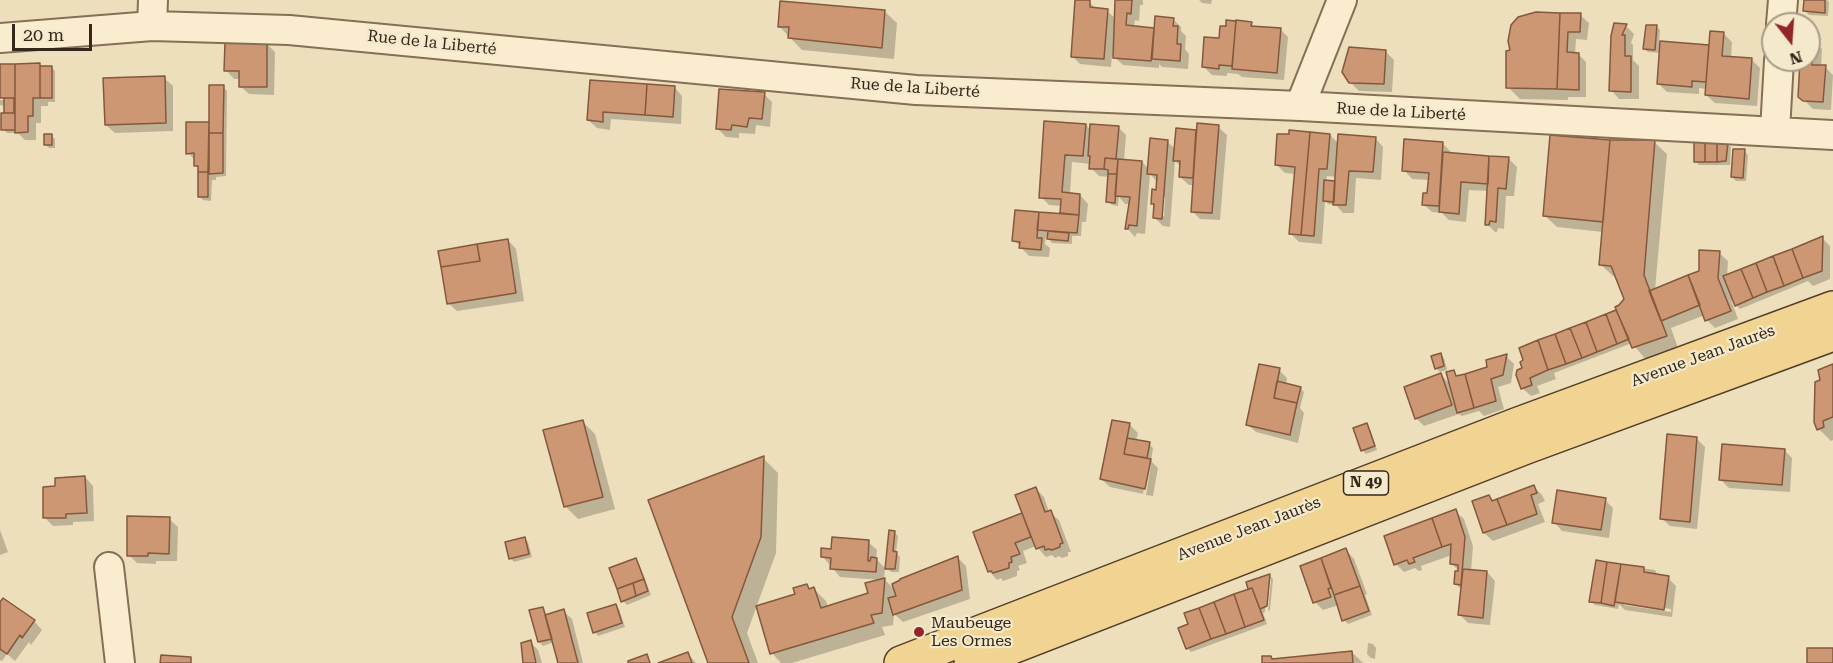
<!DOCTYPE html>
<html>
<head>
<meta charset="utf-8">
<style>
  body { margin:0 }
  #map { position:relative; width:1833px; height:663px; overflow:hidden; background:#eddfbc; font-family:"Roboto Serif",serif }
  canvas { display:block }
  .north { position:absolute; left:1761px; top:12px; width:60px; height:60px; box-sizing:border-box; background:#f5e9cc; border:2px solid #a89b85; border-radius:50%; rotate:163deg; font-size:16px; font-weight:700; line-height:24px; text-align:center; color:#34271b }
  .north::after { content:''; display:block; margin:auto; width:21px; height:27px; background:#942627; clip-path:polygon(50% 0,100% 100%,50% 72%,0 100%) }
  .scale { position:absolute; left:12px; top:24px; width:80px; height:27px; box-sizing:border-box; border:3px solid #34271b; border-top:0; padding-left:8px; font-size:18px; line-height:21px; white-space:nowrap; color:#34271b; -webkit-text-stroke:4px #f5e9cc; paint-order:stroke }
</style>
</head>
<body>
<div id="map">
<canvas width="1833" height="663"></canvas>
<div class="north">N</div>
<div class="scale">20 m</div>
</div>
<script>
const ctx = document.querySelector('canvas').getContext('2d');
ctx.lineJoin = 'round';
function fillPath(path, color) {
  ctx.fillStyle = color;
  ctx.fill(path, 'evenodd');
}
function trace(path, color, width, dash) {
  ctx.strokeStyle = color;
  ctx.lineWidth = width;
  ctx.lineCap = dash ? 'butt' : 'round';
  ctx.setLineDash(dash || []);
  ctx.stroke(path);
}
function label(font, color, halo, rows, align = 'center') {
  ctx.font = font + ' "Roboto Serif",serif';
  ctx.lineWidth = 4.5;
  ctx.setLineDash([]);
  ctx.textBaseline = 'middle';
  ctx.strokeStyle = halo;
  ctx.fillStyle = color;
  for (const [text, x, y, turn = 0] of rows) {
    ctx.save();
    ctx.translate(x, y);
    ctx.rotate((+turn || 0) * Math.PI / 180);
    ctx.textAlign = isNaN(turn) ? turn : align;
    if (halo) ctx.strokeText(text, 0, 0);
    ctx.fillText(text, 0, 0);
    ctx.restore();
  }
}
fillPath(new Path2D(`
  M1117,0H1143V5H1140L1139,21L1135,20L1134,27L1156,29L1173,19L1181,27V31L1186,36L1185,49L1189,54L1188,69L1162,67L1159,64V68L1123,65L1112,55L1111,67L1080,64L1072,56L1089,2L1097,10L1107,11L1116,19Z
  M1199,0H1212L1211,4L1202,3Z
  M1806,0H1827L1829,2L1828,16L1809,15L1805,11Z
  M884,11L897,23L894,59L802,50L779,26Z
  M1580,15L1589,23L1587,40L1576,39L1575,54H1578L1586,62V97H1568V100L1520,99L1508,87Z
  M1251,23L1256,28L1280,29L1288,37L1284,80L1242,77L1238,74L1227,73V76L1212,75L1203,66L1220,40Z
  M1626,26L1634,34L1631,43L1633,45V60L1639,66V99H1619L1611,90L1612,36Z
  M1656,26L1660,30L1659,43L1710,46L1723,33L1732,42L1731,58L1751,59L1760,68L1757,106L1715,103L1706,95L1707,89L1699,88V94L1667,92L1658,83L1660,53L1648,52L1644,49Z
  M1809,40H1813L1822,49L1821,67H1825L1833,75L1831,110L1813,109L1800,96L1802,60H1809Z
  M267,44L275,52L274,95L249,94L240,86V79H234L226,70Z
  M1385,51L1394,60L1392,92L1359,91L1350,82Z
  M39,64L43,67H51L55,71V102H48V106H41V123H36V140H25L18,133H7L3,129L5,106L0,105V100H5V97H0V66Z
  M164,78L173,86V131L115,133L106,125Z
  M591,82L674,87L682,96L681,124L611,119L610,130L597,128L588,120Z
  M223,87L227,91L226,176L216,177V180H212L211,201L203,200L199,196L200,169L195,165V160L188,153V124H210Z
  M764,94L772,102L770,127L756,125L755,134L739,133V138L726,137L718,129Z
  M1046,122L1086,125L1091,130L1118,127L1126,135L1124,161L1142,162L1149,169L1167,141L1176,150L1177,130L1198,132L1218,127L1227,135L1220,220L1200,219L1192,211L1194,185H1189L1180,177L1181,167L1175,161L1170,227L1163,226L1155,218L1156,207L1152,203L1157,191V182L1150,174L1145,234L1137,233L1135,237L1127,228L1130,204H1125L1119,197L1118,206L1112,205L1108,202L1109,177L1099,176L1091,168V164L1072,162L1070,194L1080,195L1088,204L1086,222H1082L1081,236H1072V244L1052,243L1046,236L1045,244L1050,248L1049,257L1029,256L1014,240L1062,215V206L1049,205L1041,197ZM1162,197H1165L1164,216H1161Z
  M51,135L55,139V148H49L45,144Z
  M1330,135L1339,144L1375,138L1383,147L1381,180L1356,178L1354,213H1343L1336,205L1328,204L1325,201L1322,244L1299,242L1291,234L1296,174L1285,173L1276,164ZM1327,176L1337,177L1336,182H1326Z
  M1610,142H1654L1667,154L1655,290L1700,272L1719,253L1728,261L1727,276L1822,238L1830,246V279L1813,286L1808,281L1740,309L1731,300L1738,319L1715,328L1707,320L1705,315L1671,328L1678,348L1646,360L1632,343L1554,373L1556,379L1537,386L1540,393L1531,396L1522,388L1518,375L1616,312L1621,317L1626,300L1617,277L1613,276L1600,264L1603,232L1557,227L1544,215Z
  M1443,144L1451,152V155L1508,158L1517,167L1514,196H1506L1504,229L1498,228L1497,232H1495L1487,224L1489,191L1469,190L1466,222L1449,220L1442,213L1432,212L1423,204L1429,195L1430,180L1412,179L1404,170Z
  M1727,144L1731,147L1730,165H1699L1695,161Z
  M1744,151L1748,155L1746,181H1736L1732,177Z
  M508,240L516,249L524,301L457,311L448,303Z
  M1441,355L1444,358L1448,373L1453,372L1458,377L1489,368L1506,356L1514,364L1511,383L1498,387L1504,409L1484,416L1479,411L1462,416L1459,414L1424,426L1416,418L1441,375L1451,385L1447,370L1440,372L1436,368Z
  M1833,366V440L1831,441L1819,429L1822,381Z
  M1279,370L1287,378L1286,385L1300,388L1304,392L1300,408L1304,413L1298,443L1256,432L1247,424Z
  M583,422L595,434L615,509L578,519L565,506Z
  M1129,424L1138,433L1136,441L1149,444L1153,448L1151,461L1158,468L1153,496L1146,495L1151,464H1148L1143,494L1110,487L1101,479Z
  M1366,425L1370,429L1377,450L1366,454L1362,450Z
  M1696,438L1705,447L1697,529L1670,526L1661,518Z
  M1784,450L1792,458L1790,492L1729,488L1721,480Z
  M763,458L778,473L776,553L747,633L758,663H710Z
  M85,477L93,486L94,521L73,522V525L53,526L45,518L56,487Z
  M1534,487L1542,495L1545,501L1538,504L1545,522L1493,541L1484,533L1473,502L1489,496L1494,501Z
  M1036,489L1044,497L1049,512L1059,520L1071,552H1068V556L1062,558L1059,556L1055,558L1052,555L1046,557L1036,546L1023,551L1027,563L1018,566L1020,570L1017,571V576L1003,581L1001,578L997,580L989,571L975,533L1024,514Z
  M1605,500L1613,508L1609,538L1562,531L1554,522Z
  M1455,511L1464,519L1473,546L1471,571L1487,572L1495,581L1490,625L1468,623L1460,615L1462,590L1456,584L1462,574L1451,563L1452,555L1421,566L1422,570L1419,571L1415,568L1404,572L1396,564Z
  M169,519L178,527L177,561H156V564L137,563L129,555Z
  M0,530L8,552L0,555Z
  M894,532L898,536L896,553L900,557L899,572H891L887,568Z
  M524,538L528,542L532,557L514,562L510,558Z
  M868,542L877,550L876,559L885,568L884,579L895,590L958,558L966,566L970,599L903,622L894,614L893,625L882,627L885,635L792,663H781L772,653L797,595L807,585L811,590L814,589L826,601L828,607L870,594L881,580L840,577L823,557L833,550Z
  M1346,550L1354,559L1367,594L1365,595L1372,615L1348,624L1344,620L1339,605L1323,610L1315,602L1302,567Z
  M635,560L639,564L651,595L627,605L623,601Z
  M1597,562L1655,570L1658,576L1668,578L1676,586L1672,617L1625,610L1619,604L1618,609L1595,605L1591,601ZM1624,602L1671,609V612L1624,605Z
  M1269,575L1273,579L1270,610L1268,611L1271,579H1268L1265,612L1263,613L1267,624L1191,652L1187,648L1250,590L1248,583Z
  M3,600L34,621L42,630L31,645L29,642L15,661L7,654L2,661L0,660V605Z
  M615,606L619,609L625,627L598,636L595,632Z
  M543,608L547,616L563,611L572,619L583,663H560L554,642L543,646L539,642Z
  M530,642L538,650L542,663H525Z
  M1368,643L1373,644L1376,648L1375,659L1371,658L1367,654Z
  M1352,652L1363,663H1263L1271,657L1274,660Z
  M688,654L696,663H663Z`), '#0003');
const building = new Path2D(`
  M1075,0H1090V7L1108,9L1104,59L1071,57Z
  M1115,0H1132L1131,14L1127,13L1126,25L1154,28L1151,61L1113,58Z
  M1804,0H1825V13L1803,11Z
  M780,1L885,10L882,48L788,38L789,27H778Z
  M1536,12L1560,13L1557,89L1506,88V51L1510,50L1508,41L1511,25L1518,17Z
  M1560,13H1581L1580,32H1568L1567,52L1579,53V90L1557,89Z
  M1155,16L1174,18L1173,26H1178L1177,44H1181L1180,61L1152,59Z
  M1226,20L1236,21L1232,66L1219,65V69L1202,67L1204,37L1219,38L1220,26H1226Z
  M1236,20L1252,22L1251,26L1281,28L1277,73L1232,69Z
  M1614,23L1627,24L1622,35H1625V56H1631V92L1609,91L1611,36Z
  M1646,25H1657L1655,50L1643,49Z
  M1710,31L1724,32L1722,56L1752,58L1749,99L1705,95Z
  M1809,39H1814L1812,65H1826L1823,102L1803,101L1798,97L1800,60H1809Z
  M1660,41L1709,45L1706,82L1692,81V87L1657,84Z
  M225,42H267V87H239V71H224Z
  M1349,47L1386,50L1384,84L1349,83L1342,72Z
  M40,63V98H33V116H28V132L15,133V64Z
  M0,64H15V98H0Z
  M40,66H52V98H40Z
  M165,76L166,123L105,125L103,78Z
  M590,80L647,84L645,115L603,112V122L587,120Z
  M647,84L675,86L673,117L645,115Z
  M209,85H224L223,133H209Z
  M719,89L765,92L762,119L749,118L747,127L732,125L731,130L716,129Z
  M4,98H14V113H4Z
  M1,113H15V130H1Z
  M1044,121L1086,124L1083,156L1065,155L1062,192L1080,194L1079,215L1060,213L1061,199L1039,198Z
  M186,122H209L208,172H198V166H194V153L186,154Z
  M1197,123L1219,125L1212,213L1191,212Z
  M1090,124L1119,126L1116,159L1105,158L1104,169H1089L1090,156H1088Z
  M1176,128L1196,130L1193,178L1179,177L1180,161H1173Z
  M1289,130L1310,132L1301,235L1289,234L1295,167L1275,165L1277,134H1289Z
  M1310,132L1330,134L1327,169H1319L1314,236L1301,235Z
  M209,133H223V173L209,174Z
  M44,134H52V145H44Z
  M1338,134L1376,137L1373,172L1349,171L1346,205H1333Z
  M1550,135L1610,140L1603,222L1543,216Z
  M1150,138L1168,140L1162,219L1153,218L1154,204H1151L1152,189L1156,190L1157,175L1147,174Z
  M1404,139L1443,142L1439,206L1422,205L1423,193H1427L1429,173L1402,171Z
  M1610,140H1655L1644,275L1667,336L1632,348L1615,307L1619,305L1624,299L1611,266L1599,265Z
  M1694,141H1705V162H1694Z
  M1705,141L1717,142V162H1705Z
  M1717,142H1728L1726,161L1717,162Z
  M1733,149H1745L1743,178L1731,177Z
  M1443,152L1489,156L1488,184L1461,182L1459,214L1439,212Z
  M1489,156L1509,157L1506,189L1498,188L1496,222L1490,221L1489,225H1485Z
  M1105,158L1118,159L1117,174H1108V170L1104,169Z
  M1118,159L1142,161L1137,226L1129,225L1128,229H1125L1130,197L1115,196Z
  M198,172H208V197H198Z
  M1108,174H1117L1115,203L1106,202Z
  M1324,180L1335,181L1334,202L1323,201Z
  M1015,210L1039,212L1037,238H1042L1041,250L1019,248L1020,242L1012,241Z
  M1039,212L1079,215L1077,233L1037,230Z
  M1048,231L1069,233L1068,241L1047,239Z
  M1823,236L1822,271L1803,278L1792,249Z
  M508,239L516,293L447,304L441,267L480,261L477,244Z
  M477,244L480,261L441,267L438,251Z
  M1792,249L1803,278L1784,286L1773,256Z
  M1699,250L1720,251L1718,278L1731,311L1705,321L1688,275L1699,271Z
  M1773,256L1784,286L1767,292L1756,263Z
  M1756,263L1767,292L1753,298L1741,269Z
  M1741,269L1753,298L1735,306L1723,276Z
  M1688,275L1700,305L1661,321L1649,291Z
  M1616,310L1629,339L1617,344L1606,314Z
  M1606,314L1617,344L1597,352L1586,322Z
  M1586,322L1597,352L1582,358L1570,328Z
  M1570,328L1582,358L1566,364L1555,334Z
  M1555,334L1566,364L1548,370L1538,340Z
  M1538,340L1548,370L1530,378L1532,385L1521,389L1516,375L1517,370L1522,368L1520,362L1523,360L1519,348Z
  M1441,353L1444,366L1435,369L1431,356Z
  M1507,354L1503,375L1491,379L1496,401L1474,408L1465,374L1487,367L1486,360Z
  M1259,364L1280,368L1274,398L1297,403L1290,435L1246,425Z
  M1833,364V417L1823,421L1824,427L1817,430L1814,422L1815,382L1820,380L1818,370Z
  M1454,370L1456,376L1465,374L1474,408L1457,413L1446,372Z
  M1441,373L1452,405L1415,419L1404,387Z
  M1277,381L1301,387L1297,403L1274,398Z
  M583,420L603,497L564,507L543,430Z
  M1112,420L1130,423L1124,454L1151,459L1145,489L1100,479Z
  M1367,423L1375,446L1361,451L1353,428Z
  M1667,434L1697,437L1690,522L1660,519Z
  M1127,438L1150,442L1147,458L1124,454Z
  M1722,444L1785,449L1782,485L1719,480Z
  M764,456L761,537L732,617L749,663H708L648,500Z
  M85,476L87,513L66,514V518H43V487L55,486V478Z
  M1534,485L1537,493L1531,495L1537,514L1507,525L1497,499Z
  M1036,487L1045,512L1051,510L1063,543L1060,544V547L1052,550L1049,549L1045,550L1044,546L1036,549L1015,495Z
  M1557,490L1606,498L1601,530L1552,523Z
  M1489,495L1492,501L1497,499L1507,525L1483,533L1472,501Z
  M1456,509L1465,537L1461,585L1454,584L1455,571H1458V565L1450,564L1451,544L1442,547L1432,518Z
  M1022,513L1031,537L1015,543L1020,554L1011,557L1012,562L1009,563V568L993,573L991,571L988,572L973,532Z
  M127,516L170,517L169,554L148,553V556H127Z
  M1432,518L1442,547L1413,558L1415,562L1409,564L1407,560L1394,565L1384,536Z
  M889,530L895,531L893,551L897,552L895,569H885Z
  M525,537L529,554L509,559L505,542Z
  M832,537L869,540L868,561H870L871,557L877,558L876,572L830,569L831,558L821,557V548L831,549Z
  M1346,548L1360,586L1334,595L1321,558Z
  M958,556L962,590L893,615L888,598L896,596L892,584L900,580V579Z
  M636,558L644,579L617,589L609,568Z
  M1321,558L1331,588L1328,589L1331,597L1313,603L1300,566Z
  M1596,560L1607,562L1601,603L1589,602Z
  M1607,562L1621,564L1614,606L1601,603Z
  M1621,564L1644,567V572L1669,576L1664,610L1615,602Z
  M1463,569L1487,571L1483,618L1458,615Z
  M1270,574L1267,606L1260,609L1252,588L1248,589L1246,582Z
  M885,578L882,613L871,615L874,623L770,654L756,606L795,594L793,588L807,584L809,589L814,587L821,608L868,593L865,583Z
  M644,579L648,591L636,596L633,583Z
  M633,583L636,596L621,602L617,589Z
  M1360,586L1369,611L1342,621L1334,595Z
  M1252,588L1264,620L1245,627L1234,594Z
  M1234,594L1245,627L1226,634L1214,602Z
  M3,598L35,620L22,638L20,635L7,654L0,649V602Z
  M1214,602L1226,634L1211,639L1199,608Z
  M616,604L622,623L593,633L587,613Z
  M543,607L552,639L538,642L529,610Z
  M1199,608L1211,639L1186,649L1178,628L1188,624L1184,613Z
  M564,609L578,663H558L545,615Z
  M531,640L536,663H523L521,643Z
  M1807,648H1833V663H1807Z
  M1352,651L1353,663H1262V656H1271L1272,659Z
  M688,652L692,663H658Z
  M647,654L650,663H628V661Z
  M161,655L191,657V663H160Z`);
fillPath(building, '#cc9772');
trace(building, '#84583c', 1.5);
const minor = new Path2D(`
  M1781,24L1783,0
  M152,26L153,0
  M0,38L152,26L289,30L916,90L1300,106L1833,135
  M1300,106L1342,0
  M1775,131L1779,60
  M109,567L120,663`);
const major = new Path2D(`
  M901,663L1516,425L1833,308
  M971,663L1526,447L1833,334`);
trace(minor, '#856f56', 32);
trace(major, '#523d2b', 36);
trace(minor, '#f9eccf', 28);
trace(major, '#f2d492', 33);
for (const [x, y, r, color] of [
  [919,632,6,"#942627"]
]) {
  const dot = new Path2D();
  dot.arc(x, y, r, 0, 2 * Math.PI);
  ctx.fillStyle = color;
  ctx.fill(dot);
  trace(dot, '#f5e9cc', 2);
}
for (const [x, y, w] of [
  [1366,483,45]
]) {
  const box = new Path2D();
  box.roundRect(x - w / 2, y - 12, w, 24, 4.5);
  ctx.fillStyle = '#f5e9cc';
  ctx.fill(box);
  trace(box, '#34271b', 1.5);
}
label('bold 15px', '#34271b', null, [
  ["N 49",1366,483]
]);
label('16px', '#34271b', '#f5e9cc', [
  ["Rue de la Liberté",432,43,6],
  ["Rue de la Liberté",915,88,4],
  ["Rue de la Liberté",1401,112,3],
  ["Avenue Jean Jaurès",1703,356,-20],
  ["Avenue Jean Jaurès",1249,529,-21]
]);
label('16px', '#34271b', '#f5e9cc', [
  ["Maubeuge",931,623],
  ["Les Ormes",931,641]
], 'left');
</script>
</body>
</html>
